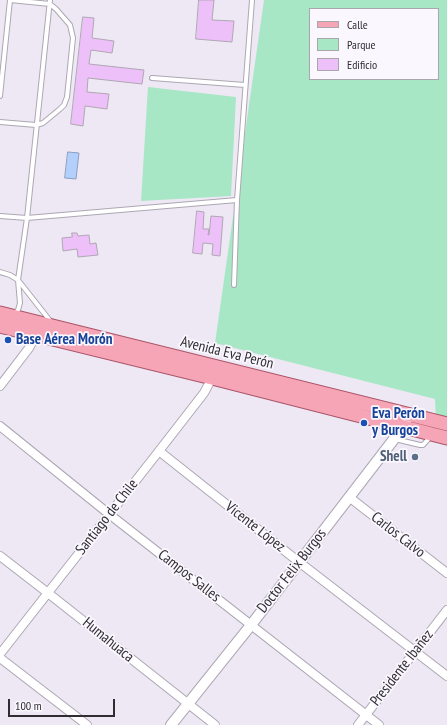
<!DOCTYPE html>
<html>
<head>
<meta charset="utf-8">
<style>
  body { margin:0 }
  #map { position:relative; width:447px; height:725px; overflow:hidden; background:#eee8f5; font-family:"PT Sans Narrow",sans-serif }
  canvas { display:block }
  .legend { position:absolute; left:309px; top:8px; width:130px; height:72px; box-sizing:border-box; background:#faf7fe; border:1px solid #a9a6ac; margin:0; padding:5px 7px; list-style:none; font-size:12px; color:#2f2d32 }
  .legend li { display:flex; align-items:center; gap:8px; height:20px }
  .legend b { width:20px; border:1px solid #a9a6ac }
  .scale { position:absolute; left:8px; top:699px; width:107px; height:18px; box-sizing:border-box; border:2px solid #2f2d32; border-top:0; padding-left:5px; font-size:12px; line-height:14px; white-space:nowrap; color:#2f2d32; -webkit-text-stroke:3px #faf7fe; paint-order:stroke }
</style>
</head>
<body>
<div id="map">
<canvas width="447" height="725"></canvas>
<ul class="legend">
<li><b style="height:5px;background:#f5a5b6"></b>Calle</li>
<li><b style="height:11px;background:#a7e7c5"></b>Parque</li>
<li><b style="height:11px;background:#edc0f9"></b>Edificio</li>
</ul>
<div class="scale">100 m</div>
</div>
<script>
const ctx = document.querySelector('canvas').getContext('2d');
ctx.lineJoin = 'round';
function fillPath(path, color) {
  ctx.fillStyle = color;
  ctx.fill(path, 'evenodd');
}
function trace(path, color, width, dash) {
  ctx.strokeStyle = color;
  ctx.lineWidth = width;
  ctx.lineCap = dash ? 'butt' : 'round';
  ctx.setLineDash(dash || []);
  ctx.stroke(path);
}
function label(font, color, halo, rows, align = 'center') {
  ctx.font = font + ' "PT Sans Narrow",sans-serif';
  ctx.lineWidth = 3.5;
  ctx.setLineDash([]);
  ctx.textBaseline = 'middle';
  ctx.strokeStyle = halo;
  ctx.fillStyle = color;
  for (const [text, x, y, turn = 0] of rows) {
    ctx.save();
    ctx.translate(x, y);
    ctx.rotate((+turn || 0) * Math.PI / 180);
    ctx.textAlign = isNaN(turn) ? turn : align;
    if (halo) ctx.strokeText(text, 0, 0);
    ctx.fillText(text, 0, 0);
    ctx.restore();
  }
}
fillPath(new Path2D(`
  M264,0H447V424L436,422L435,399L215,343ZM310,9H438V79H310Z
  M148,87L236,97L231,196L141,201Z`), '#a7e7c5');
const water = new Path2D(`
  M68,152L79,153L76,179L65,178Z`);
fillPath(water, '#b2d0fb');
trace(water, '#8b9fbf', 1);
const building = new Path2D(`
  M199,0H214L212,20L234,21L232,42L196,39Z
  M83,17L94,18L92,38L114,41L112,53L91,50L89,64L144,70L142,84L88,78L87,92L109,94L107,109L85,106L83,126L71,124Z
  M197,211L204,212L203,229H209L208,235H209L211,216L223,217L220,256L212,255L213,244L203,243L202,254L193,253Z
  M72,233H77L78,236L89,235L90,244L96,243L98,255L78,257L77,249L63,251L62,238L72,237Z`);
fillPath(building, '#edc0f9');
trace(building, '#afa7b2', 1);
const service = new Path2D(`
  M152,78L245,85
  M0,96L10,0
  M0,122L36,125L43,123L60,109L64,105L67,97L73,38L70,25L56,9L50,4L10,0
  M0,216L27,218L237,200
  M0,272L10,275L18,280L51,322
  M234,285L237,200L252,0
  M14,314L18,310L20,303L18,280L27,218L50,0
  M395,439L420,445H423L431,436`);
const minor = new Path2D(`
  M0,386L29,348L36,335
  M0,426L109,514L379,725
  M159,451L299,562L447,676
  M349,497L447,573
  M0,556L48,593L215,725
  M0,654L159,451L204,393L212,378
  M0,658L87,725
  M358,725L447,610`);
const tertiary = new Path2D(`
  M171,725L251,625L404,426L406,421`);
const primary = new Path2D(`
  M0,313L447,424
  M0,326L212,378L447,438`);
trace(service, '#ada7b3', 6);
trace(minor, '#ada7b3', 10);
trace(tertiary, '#ada7b3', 12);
trace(primary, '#ab5468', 15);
trace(service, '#fff', 4);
trace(minor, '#fff', 8);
trace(tertiary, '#fff', 10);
trace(primary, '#f5a5b6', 13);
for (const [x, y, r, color] of [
  [8,340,4,"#1a4fb4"],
  [364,423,4,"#1a4fb4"],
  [415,457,4,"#5c6f8a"]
]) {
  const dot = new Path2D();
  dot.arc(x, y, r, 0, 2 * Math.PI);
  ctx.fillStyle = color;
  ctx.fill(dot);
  trace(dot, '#faf7fe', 1.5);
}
label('bold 15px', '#164399', '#faf7fe', [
  ["Base Aérea Morón",16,340],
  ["Eva Perón",372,414],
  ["y Burgos",372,431]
], 'left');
label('15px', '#2f2d32', '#faf7fe', [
  ["Avenida Eva Perón",227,353,14],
  ["Santiago de Chile",107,517,-52],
  ["Vicente López",255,527,38],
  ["Carlos Calvo",398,535,38],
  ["Doctor Felix Burgos",292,571,-52],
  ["Campos Salles",189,576,38],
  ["Humahuaca",108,640,39],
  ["Presidente Ibañez",402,668,-52]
]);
label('bold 15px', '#4e5e75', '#faf7fe', [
  ["Shell",407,457]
], 'right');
</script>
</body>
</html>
